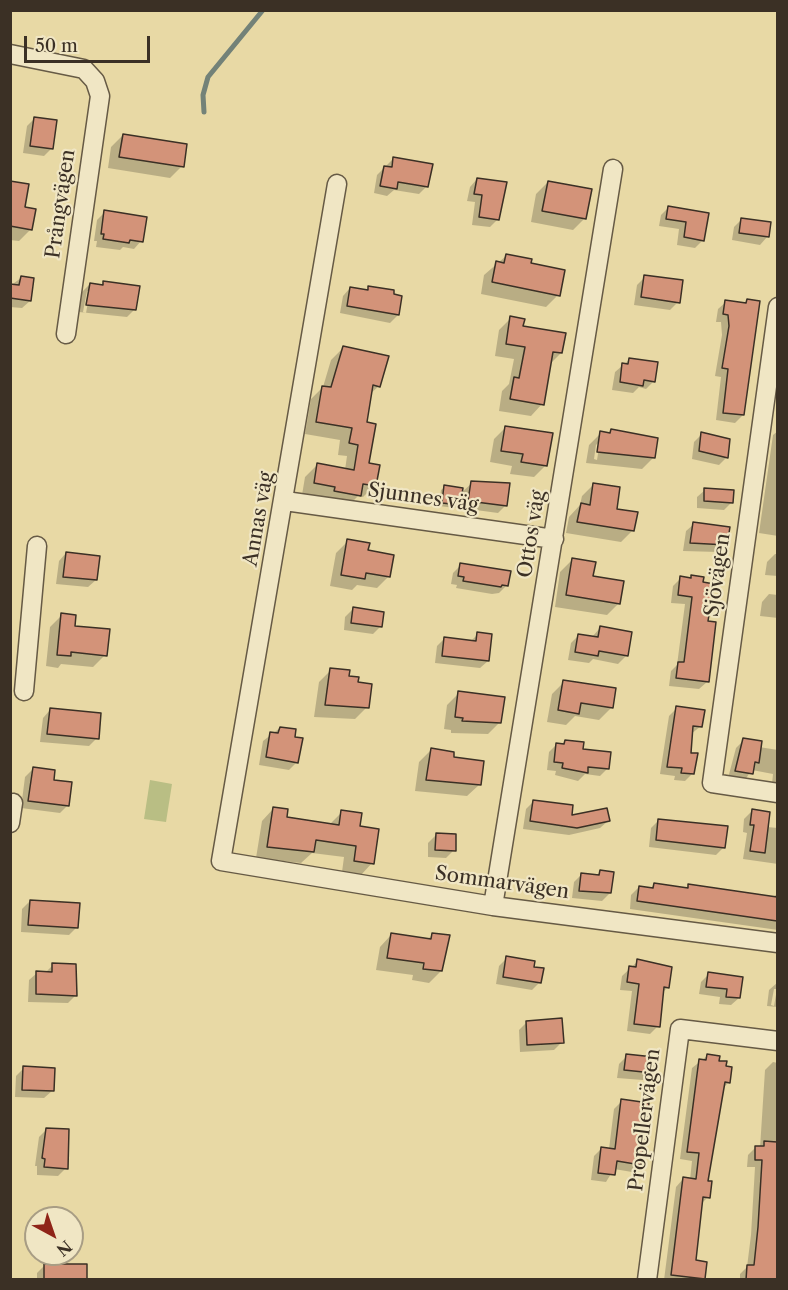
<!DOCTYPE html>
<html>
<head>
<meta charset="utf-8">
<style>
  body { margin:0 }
  #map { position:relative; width:788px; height:1290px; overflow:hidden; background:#e8d9a5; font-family:"Libre Caslon Text",serif }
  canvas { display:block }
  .frame { position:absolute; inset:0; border:12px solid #3b3025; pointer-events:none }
  .north { position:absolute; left:24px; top:1206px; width:60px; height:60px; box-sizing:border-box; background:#f0e6c4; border:2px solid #a89d84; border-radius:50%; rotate:140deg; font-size:16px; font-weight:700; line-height:24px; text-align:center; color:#3b3025 }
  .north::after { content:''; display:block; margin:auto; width:21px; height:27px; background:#8f2418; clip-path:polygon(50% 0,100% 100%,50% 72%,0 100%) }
  .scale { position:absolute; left:24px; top:36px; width:126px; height:27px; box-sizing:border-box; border:3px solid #3b3025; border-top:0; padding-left:8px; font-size:18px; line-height:21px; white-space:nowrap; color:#3b3025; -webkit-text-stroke:4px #f0e6c4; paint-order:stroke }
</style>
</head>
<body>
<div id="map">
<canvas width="788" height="1290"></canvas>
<div class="frame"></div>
<div class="north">N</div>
<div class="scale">50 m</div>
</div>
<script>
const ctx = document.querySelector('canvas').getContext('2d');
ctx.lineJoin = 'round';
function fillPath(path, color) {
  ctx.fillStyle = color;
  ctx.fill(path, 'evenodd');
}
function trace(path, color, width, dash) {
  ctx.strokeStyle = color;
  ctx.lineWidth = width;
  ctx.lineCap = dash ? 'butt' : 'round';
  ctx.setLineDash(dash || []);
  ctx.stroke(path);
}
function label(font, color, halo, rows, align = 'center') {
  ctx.font = font + ' "Libre Caslon Text",serif';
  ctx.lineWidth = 4.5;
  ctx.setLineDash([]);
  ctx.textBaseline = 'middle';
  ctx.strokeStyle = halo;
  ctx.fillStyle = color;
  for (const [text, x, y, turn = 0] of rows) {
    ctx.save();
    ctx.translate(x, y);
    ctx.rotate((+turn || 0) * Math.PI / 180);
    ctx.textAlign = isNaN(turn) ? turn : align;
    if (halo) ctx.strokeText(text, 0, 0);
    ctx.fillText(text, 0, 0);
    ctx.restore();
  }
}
fillPath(new Path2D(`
  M150,780L172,784L166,822L144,819Z`), '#b9be84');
fillPath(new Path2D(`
  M35,118L52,148L44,156L23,153L27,126Z
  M123,135L182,166L170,178L108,168L111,147Z
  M394,158L427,186L419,194L394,190L387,196L374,193L377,175Z
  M477,179L498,219L490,227L472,225L475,202L467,201L470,187Z
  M548,182L585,218L573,230L531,222L536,194Z
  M10,183L31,229L19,241L10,240Z
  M669,207L707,214L703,240L695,248L677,245L679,229L659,226L661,215Z
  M105,212L141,241L134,249L123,247L120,250L96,247L97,241H94L97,220Z
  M742,219L767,237L760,245L732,240L734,227Z
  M506,256L530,265L558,295L546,307L481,294L484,275Z
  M645,277L678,302L670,310L634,305L637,285Z
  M21,278L30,301L22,308L10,307V286Z
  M104,282L135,309L127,317L79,312L82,292L90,284L100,286ZM87,291H90L86,313L83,312Z
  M369,287L398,315L390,323L340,313L343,296L350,288L366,291Z
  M747,301L743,415L735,423L716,420L721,377L715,376L722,335L721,322H716L718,309L726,302L744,304Z
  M511,318L561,353L550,364L542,404L531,416L499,411L502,391L509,384L514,359L495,356L499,330Z
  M343,348L379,386L370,394L366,423L368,464L375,485L363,497L358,496L347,507L302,495L305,477L317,465L345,470L347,456L338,455L340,440L305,434L311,399L323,387L331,360Z
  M629,360L654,381L646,389L639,387L633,393L612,390L615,372Z
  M506,427L546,465L534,477L510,474L512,466L490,462L494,439Z
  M611,431L654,457L642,469L586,463L589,445L601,433L608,434ZM600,441L597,460L594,459L596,445Z
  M778,431V536L759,533L773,435Z
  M702,434L727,457L719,465L692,459L694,442Z
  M472,483L506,505L498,513L461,508L462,501L455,508L439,506L441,490L445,487L460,494Z
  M594,484L633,530L621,542L566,533L569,517L580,505L582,496Z
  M705,490L732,502L724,510L697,508V497Z
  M694,524L725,544L718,552L683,551L686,531Z
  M348,541L367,551L389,576L377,588L357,585L352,590L330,586L336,553Z
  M66,553L96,580L88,587L56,584L59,561Z
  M775,554H778V576L765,575L767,562Z
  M572,560L619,603L607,615L555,607L560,572Z
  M461,565L507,585L499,593L492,594L456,588L457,585L451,584L453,573Z
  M681,578L707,622V682L699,689L669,686L671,671L677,665L685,604L671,603L673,586Z
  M769,594L778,595V618L760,616L762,602Z
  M353,609L381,626L373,634L344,630L345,617Z
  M62,615L105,655L93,667L61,664L58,668L46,666L50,627Z
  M600,628L626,656L618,664L593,659L589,663L568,660L571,643L579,635L592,637Z
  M478,634L488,661L480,668L435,663L437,646L445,638L470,642Z
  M331,670L356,683L367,707L355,719L314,717L319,682Z
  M564,682L611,708L599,720L575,716L566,725L547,722L552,694Z
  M459,693L500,722L488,734L451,733V730L444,729L447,705Z
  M677,708L701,726L691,734L690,754L693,773L685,781L674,780L675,776L660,774L669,716Z
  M50,710L97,738L89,746L40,742L43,718Z
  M280,728L297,762L289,770L259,765L263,741Z
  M744,740L759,747L778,750V784H772L773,774L752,770L744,781L728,778L736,748Z
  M565,741L581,750L608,768L600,776L585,774L578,781L555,775L556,771L547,770L549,752L557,744L562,745Z
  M431,750L452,758L479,785L467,796L415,791L419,762Z
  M33,769L52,781L68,805L60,813L21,808L25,777Z
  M534,801L570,817L608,821L600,828L569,835L523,829L526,809Z
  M273,809L285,818L330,824L342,812L358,828L372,863L361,875L342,872L344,857L312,853L301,863L256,858L262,821Z
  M752,811L767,827L778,828V864L743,859L747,833L743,832L744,819Z
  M659,820L724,847L716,855L649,847L651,828Z
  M436,835L454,850L446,858L428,857V843Z
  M601,872L610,893L602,901L572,898L574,882L582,874L596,876Z
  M654,885L685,889L689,885L772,898L778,893V930L630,909L631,895L639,887L650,889Z
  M30,901L77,927L69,935L21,932L22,909Z
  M433,934L441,971L429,983L412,980L413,975L376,970L380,947L391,935L427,940Z
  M507,958L532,968L540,982L532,990L496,984L499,966Z
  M638,961L668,987L662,993L658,1026L650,1034L627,1031L632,991L620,990L622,976Z
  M53,965L76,995L68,1003L28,1002L29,980L37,973H45Z
  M709,974L739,998L731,1005L719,1004L720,997L699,994L701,982Z
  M778,982V1007L767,1006L769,990ZM774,989H777L774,1006L771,1005Z
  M527,1022L562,1042L554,1050L520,1052L519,1030Z
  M627,1056L651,1072L643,1080L617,1078L619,1064Z
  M707,1056L718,1062L729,1082L722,1089L707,1182L708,1197L700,1205L694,1262L704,1278L664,1280L676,1187L683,1179L690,1180L692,1161L680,1159L692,1068Z
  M773,1062L778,1063V1280H740V1274L747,1267L751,1235L755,1167H747L748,1155L756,1147L760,1148L765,1070Z
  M24,1068L52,1091L44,1098L15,1097L16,1076Z
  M622,1101L640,1164L632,1172L614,1169L606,1182L591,1180L594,1156L602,1148L609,1149L614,1109Z
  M47,1129L66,1168L58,1176L37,1175V1166H35L39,1137Z
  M45,1265L85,1280H37V1273Z`), '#0003');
trace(new Path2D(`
  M204,112L203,95L208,77L263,10`), '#738278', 5);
const building = new Path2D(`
  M34,117L57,120L53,149L30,146Z
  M123,134L187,144L184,167L119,157Z
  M393,157L433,164L428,187L398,182L397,189L380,186L384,166L392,167Z
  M477,178L507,182L499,220L479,217L482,195L474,194Z
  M10,181L29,184L25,207L36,209L32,230L10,226Z
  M548,181L592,189L586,219L542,211Z
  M668,206L709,213L704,241L684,237L686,222L666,219Z
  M104,210L147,217L143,242L130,240L129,243L103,239L104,234H101Z
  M741,218L771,222L769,237L739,233Z
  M506,254L532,259L531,263L565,270L560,296L492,282L496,261L504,263Z
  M644,275L683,280L680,303L641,297Z
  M21,276L34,278L31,301L10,298V284L19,285Z
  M103,281L140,286L136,310L86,305L90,283L103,285Z
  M368,286L394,290V294L402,296L399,315L347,306L350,287L368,290Z
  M747,299L760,301L744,415L723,413L728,369L722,368L729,326L728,315L723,314L725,300L746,303Z
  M510,316L525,319L523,326L566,333L562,353L553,352L544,405L510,399L514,377L519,378L525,347L506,344Z
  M343,346L389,356L380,387L373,385L367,422L376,424L369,463L380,465L376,486L363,484L361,496L334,491L335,487L314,483L317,463L354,470L358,445L349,443L352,428L316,422L322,386L331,387Z
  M629,358L658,362L655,382L644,380L643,386L620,382L622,363L628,364Z
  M505,426L553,433L547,466L521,462L523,454L501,451Z
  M611,429L658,438L655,458L597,452L600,431L610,433Z
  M701,432L730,439L728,458L699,451Z
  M471,481L510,483L507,506L468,501Z
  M593,483L620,487L617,509L638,512L634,531L577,522L581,503L590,505Z
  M444,485L463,488L460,505L442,503Z
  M704,488L734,490L733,503L704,501Z
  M693,522L730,527L727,545L690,543Z
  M347,539L370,543L368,550L394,555L390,577L366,573L365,579L341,575Z
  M66,552L100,556L97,580L63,577Z
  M572,558L596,562L593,576L624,581L620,604L566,595Z
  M460,563L511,571L508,586L502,585L501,587L463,581L464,577L458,576Z
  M691,575L704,577L703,582L714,584L708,621L716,622L709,682L676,678L678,662H684L692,597L678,595L680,576L691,578Z
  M353,607L384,612L382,627L351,623Z
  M61,613L76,615L75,626L110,629L107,656L71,652V656L57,655Z
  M600,626L632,632L628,656L599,651L598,656L575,652L578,634L598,637Z
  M477,632L492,634L489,661L442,656L444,637L476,641Z
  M330,668L350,670L349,676L359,677L358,682L372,684L369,708L325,705Z
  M563,680L616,688L613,708L581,703L579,714L558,710Z
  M458,691L505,697L501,723L462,721L463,718L455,717Z
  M676,706L705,710L702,727L693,726L691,753H698L694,774L681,773L682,768L667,767Z
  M50,708L101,713L99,739L47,734Z
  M280,727L296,729L295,737L303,738L298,763L266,757L270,732L278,733Z
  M743,738L762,741L759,763L755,762L753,774L735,771Z
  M565,740L584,742L583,749L611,752L609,769L588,767V773L562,768L563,763L554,762L556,743L564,744Z
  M431,748L454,752V757L484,761L481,785L426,780Z
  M33,767L55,770L54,780L72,782L69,806L28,801Z
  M533,800L573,805L572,815L607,808L610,821L577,828L530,821Z
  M273,807L288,809L287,817L339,825L341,810L362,813L360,826L379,829L374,864L354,861L356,846L316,840L314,852L267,847Z
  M752,809L770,812L765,853L750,851L754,825H750Z
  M658,819L728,826L725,848L656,840Z
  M436,833L456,834V851L435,850Z
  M600,870L614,872L611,893L579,891L581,873L599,875Z
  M654,883L688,888V884L777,897V921L637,901L639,886L653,888Z
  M30,900L80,903L78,928L28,925Z
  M391,933L431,939L432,933L450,935L442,971L423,969L424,963L387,958Z
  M506,956L535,961L534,967L544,968L541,983L503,977Z
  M637,959L672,967L669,988L664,987L660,1027L634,1024L639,984L627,982L629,966L636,967Z
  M52,963L76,964L77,996L36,994V971L52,972Z
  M708,972L743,977L740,998L726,997L727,989L706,987Z
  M562,1018L564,1043L527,1045L526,1021Z
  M626,1054L654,1057L653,1073L624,1070Z
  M707,1054L720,1056L719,1061H727L726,1066L732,1067L730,1083L725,1082L708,1181H712L710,1198L703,1197L696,1260L707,1262L705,1279L671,1275L683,1177L696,1179L699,1153L687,1152L699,1059L706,1060Z
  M23,1066L55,1068L54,1091L22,1090Z
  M621,1099L649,1103L641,1165L617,1161L615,1175L598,1173L601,1147L615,1149Z
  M46,1128L69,1129L68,1169L44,1167L45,1159L42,1158Z
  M764,1141L777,1142V1280H746L747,1265H754L758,1227L762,1160H755V1146H764Z
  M44,1264H87V1280H44Z`);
fillPath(building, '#d39379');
trace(building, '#3b3025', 1.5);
const minor = new Path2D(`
  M10,54L84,69L95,81L100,96L66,334
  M337,184L221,861L493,906L778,943
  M778,307L712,783L778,793
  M285,501L554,539
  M24,691L37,546
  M10,823L13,803
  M493,906L613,169
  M647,1280L680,1029L778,1041`);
trace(minor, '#665a45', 21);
trace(minor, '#f0e6c4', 18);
label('20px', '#3b3025', '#f0e6c4', [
  ["Prångvägen",61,204,-82],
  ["Sjunnes väg",423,498,8],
  ["Annas väg",259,519,-80],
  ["Ottos väg",532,534,-81],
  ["Sjövägen",718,575,-82],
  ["Sommarvägen",502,883,8],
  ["Propellervägen",645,1120,-83]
]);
</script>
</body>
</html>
